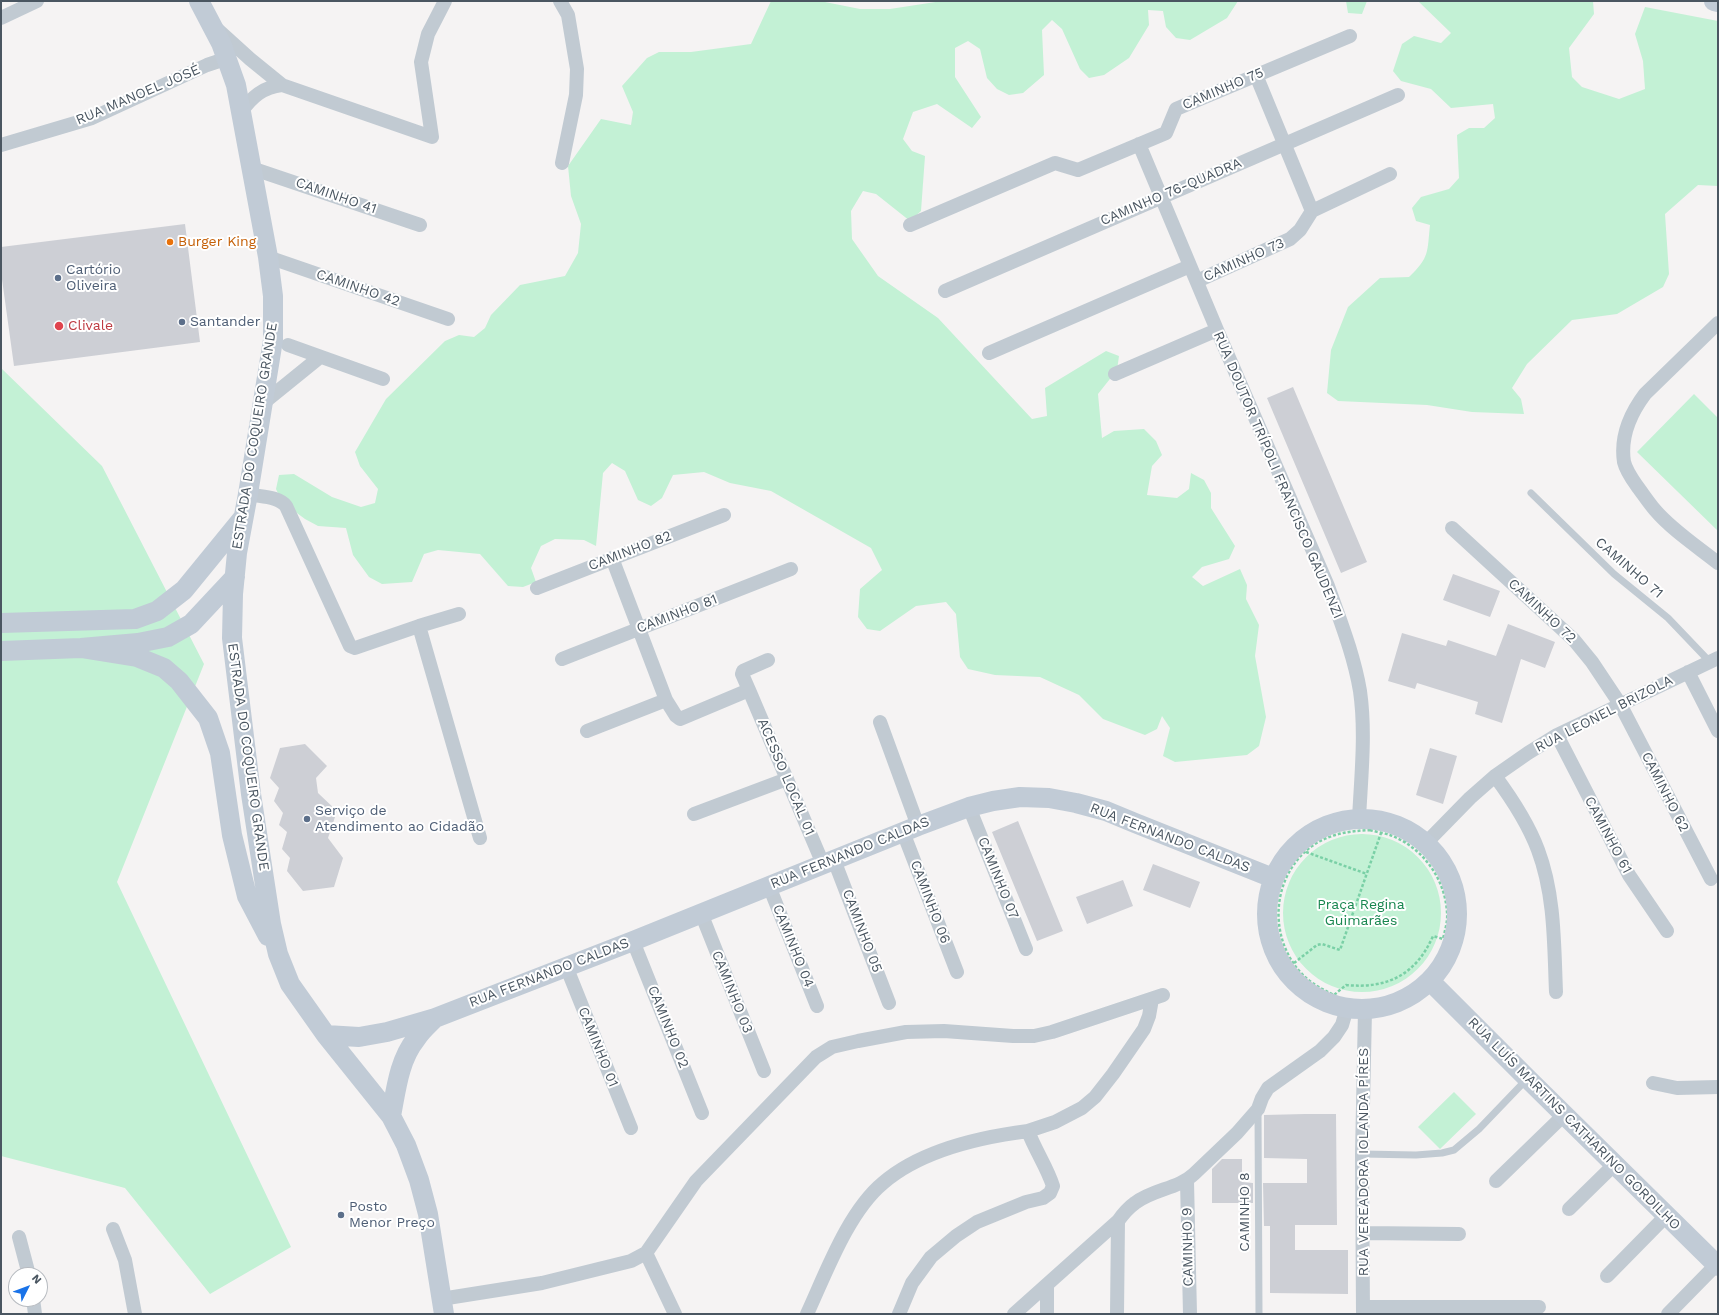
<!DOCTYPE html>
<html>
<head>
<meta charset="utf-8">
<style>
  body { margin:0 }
  #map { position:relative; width:1719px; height:1315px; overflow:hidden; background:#f5f3f3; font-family:"Work Sans",sans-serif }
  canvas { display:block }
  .frame { position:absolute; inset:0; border:2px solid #4a5661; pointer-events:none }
  .north { position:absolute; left:8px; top:1267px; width:40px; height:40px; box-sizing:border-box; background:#fff; border:1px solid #b7bbc0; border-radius:50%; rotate:48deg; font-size:11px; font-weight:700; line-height:16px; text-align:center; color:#4a5661 }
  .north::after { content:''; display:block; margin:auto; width:14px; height:18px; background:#1a73e8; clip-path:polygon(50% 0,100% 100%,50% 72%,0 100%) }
</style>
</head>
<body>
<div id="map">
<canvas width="1719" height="1315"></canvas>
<div class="frame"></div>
<div class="north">N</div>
</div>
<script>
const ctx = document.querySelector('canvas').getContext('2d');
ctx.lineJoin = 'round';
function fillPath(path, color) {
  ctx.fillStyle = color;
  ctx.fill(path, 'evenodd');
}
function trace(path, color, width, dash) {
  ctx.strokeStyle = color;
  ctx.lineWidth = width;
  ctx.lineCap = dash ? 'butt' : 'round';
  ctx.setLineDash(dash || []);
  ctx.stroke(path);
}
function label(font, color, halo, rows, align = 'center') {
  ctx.font = font + ' "Work Sans",sans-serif';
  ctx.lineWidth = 4;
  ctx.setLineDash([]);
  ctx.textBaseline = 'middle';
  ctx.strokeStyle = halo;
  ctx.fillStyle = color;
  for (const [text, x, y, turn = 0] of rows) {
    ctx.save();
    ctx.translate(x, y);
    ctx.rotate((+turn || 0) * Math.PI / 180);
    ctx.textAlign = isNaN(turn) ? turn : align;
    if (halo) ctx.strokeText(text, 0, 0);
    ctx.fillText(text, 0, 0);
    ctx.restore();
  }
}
fillPath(new Path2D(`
  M771,1H820L860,9H890L942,1H1238L1227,18L1190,40L1176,38L1166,27L1163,11L1148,10L1149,25L1129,58L1104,75L1089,78L1080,69L1062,29L1052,20L1042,30L1044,75L1023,93L1009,95L997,89L987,78L980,49L968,41L955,48V77L981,117L972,128L937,104L913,112L903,139L912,151L925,156L921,211L910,221L876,194L863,191L851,211L852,239L878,276L938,318L1032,419L1047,416L1045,388L1106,351L1119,356L1117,370L1098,394L1102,438L1114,431L1144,429L1156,441L1162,455L1152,466L1147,495L1177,498L1189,489L1191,473L1204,480L1211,493V508L1235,546L1229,559L1202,567L1192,577L1203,586L1240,569L1247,585L1246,599L1259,625L1255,656L1266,717L1259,746L1247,755L1175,762L1163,756L1170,728L1162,716L1157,729L1145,735L1103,719L1079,695L1040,677L995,675L968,669L960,657L956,614L946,602L916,606L880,631L867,629L858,617L860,589L882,570L871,548L771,491L730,483L704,472L673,475L662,498L651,506L638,500L625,471L612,463L603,473L596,546L584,540L555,539L541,546L531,568L536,582L523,587L508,586L480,554L438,550L424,554L412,582L382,584L369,577L353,555L346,528L318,526L305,519L282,502L276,489L279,475L294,474L332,497L361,507L375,503L378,489L360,466L355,452L386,399L445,341L459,335L474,337L485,328L491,315L520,285L565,276L578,253L581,224L571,196L568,166L601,119L631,125L633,112L622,86L647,58L659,52H691L751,44Z
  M1346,1H1367L1362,14L1348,13Z
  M1418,1H1593L1594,14L1569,48L1572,77L1582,87L1619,99L1645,89L1643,61L1635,34L1645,7L1718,21V186L1698,185L1665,214L1669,274L1663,287L1617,314L1572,320L1527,364L1512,388L1521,399L1524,414L1472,412L1427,405L1338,401L1327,393L1331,350L1348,307L1380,278L1409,277C1430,257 1427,252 1430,225L1416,221L1412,208L1421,197L1449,189L1459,178L1457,135L1469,128H1484L1495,118L1493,104L1451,108L1431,89L1401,81L1393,71L1402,44L1414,36L1441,43L1451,33Z
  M1,368L102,466L204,664L117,882L291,1247L210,1294L125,1188L1,1156Z
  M1694,394L1718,418V531L1637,452Z
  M1283 913a79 79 0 1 1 158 0a79 79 0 1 1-158 0Z
  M1454,1092L1476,1114L1440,1149L1418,1127Z`), '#c3f1d5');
fillPath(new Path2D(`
  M185,224L200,342L14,366L1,272V247Z
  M1293,387L1367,562L1341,573L1267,398Z
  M1453,574L1500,591L1490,617L1443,600Z
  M1508,624L1555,642L1545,668L1521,659L1502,723L1475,714L1478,702L1417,683L1415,689L1388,681L1402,633L1446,646L1448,640L1496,656Z
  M305,744L327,766L316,778L318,793L337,811L328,838L343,858L334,887L303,891L287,871L290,858L282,849L287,832L279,825L283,813L274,801L279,788L270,778L280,748Z
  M1430,748L1457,756L1443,804L1416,795Z
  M1018,821L1063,931L1037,941L992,832Z
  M1153,864L1200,882L1190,908L1143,890Z
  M1123,880L1133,906L1087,924L1076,897Z
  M1305,1114H1336L1337,1225H1295V1250H1348V1294L1270,1293V1226H1264L1263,1183H1307V1159L1264,1158V1115Z
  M1222,1159H1242V1182L1253,1183V1203H1212V1169Z`), '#cdcfd5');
trace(new Path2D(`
  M1370,830C1376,832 1384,833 1390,835C1422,847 1445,878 1447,912C1448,921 1445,930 1443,939L1433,936C1416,975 1387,989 1346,985L1334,995C1322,989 1310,983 1301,973C1268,937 1271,876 1312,846C1329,834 1349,831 1370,830Z
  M1405,842L1410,833
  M1306,852L1367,874
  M1294,963L1317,945L1322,944L1340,950L1381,833`), '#7ad0a6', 2.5, [3, 2]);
trace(new Path2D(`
  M1531,493L1614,574L1668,618L1710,662
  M1258,1111L1259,1314
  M1362,1154L1416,1155L1442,1153L1454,1150L1479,1129L1527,1079`), '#c1cad2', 7);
trace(new Path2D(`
  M560,1L568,15L577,69L576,95L562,163
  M1,18L37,1
  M218,30L250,59L282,85L432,137L421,62L428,34L445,1
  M1256,75L1312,211
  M241,112C252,97 263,87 282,85
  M1139,144L1217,330L1328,586C1340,620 1354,655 1360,691C1366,733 1361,777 1359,819
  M1,145L92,118L207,65L228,58
  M251,168L420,225
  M910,225L1055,163L1078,170L1166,133L1176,109L1350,36
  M268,257L448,319
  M1197,281L1290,239L1300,230L1312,211L1390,174
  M945,291L1398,95
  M1718,323L1645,394C1630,414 1620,436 1624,462C1626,470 1632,479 1637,486C1643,494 1649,503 1655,510C1672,530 1698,547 1718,563
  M288,345L383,379
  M989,353L1190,266
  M1115,374L1217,330
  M262,404L320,357
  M248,494C260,497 278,496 286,506L350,646L355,648L419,626L459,614
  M1452,528L1574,640L1592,662L1620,704L1711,879
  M612,558L666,700L676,716L680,719L749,690L742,674L743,671L768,660
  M537,588L724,515
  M419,626L480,838
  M562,659L791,569
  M1688,672L1718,731
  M749,690L823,864
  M880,722L918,826
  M587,731L666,700
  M1557,735L1629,875L1667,931
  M1495,776C1512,799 1528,823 1538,850C1555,895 1554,945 1556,992
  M969,807L1026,949
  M694,814L787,779
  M903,832L957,972
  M1425,844L1470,798L1495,776L1528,753L1557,735L1718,658
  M834,860L889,1003
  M769,886L817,1006
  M701,913L764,1071
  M633,941L702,1113
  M566,966L631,1128
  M1653,1083L1677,1088L1718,1087
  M1187,1181L1190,1314
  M1496,1181L1564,1115
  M1569,1209L1615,1164
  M113,1229L125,1260L135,1314
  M1363,1233L1459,1234
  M19,1237L29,1275
  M646,1253L675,1314
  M1607,1276L1666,1216
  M33,1299L35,1314
  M441,1299L542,1283L631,1261L646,1253L696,1181L816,1057L832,1047L858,1041L906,1032L944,1031L1013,1036H1034L1052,1032L1163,995
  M1363,1307H1539
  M807,1314C826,1273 848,1212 883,1183C920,1151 981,1137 1028,1131
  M899,1314L912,1283L931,1257L956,1236L977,1222L1026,1202L1043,1198L1050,1193L1053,1186C1047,1167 1035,1150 1028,1131L1055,1122L1082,1108L1095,1097L1113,1074L1144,1029L1149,1016L1152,999
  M1014,1314L1118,1221C1123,1214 1128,1208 1135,1203C1153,1189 1178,1189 1194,1174L1237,1133L1258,1109L1262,1098L1268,1088L1320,1051L1334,1037L1342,1025L1347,1008
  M1047,1314V1286
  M1117,1314L1118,1221
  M1363,1314L1362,1154L1365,1010
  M1668,1314L1716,1265`), '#c1cad2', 14);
trace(new Path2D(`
  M199,1L221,43L236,85L268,257L273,296V340L248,494L237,553L233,594L232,638L251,794L271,924L278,954L290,984L326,1035L391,1116L406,1145L419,1180L428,1214L444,1314
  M1714,1L1718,2
  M1,623L135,619L157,611L184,590L242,519
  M81,648L137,657L164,668L179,681L208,718L220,753L232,835L247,896L268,936
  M1,651L81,648L138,643L168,637L191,624L235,577
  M1267 914a95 95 0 1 1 190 0a95 95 0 1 1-190 0Z
  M1430,981L1528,1079L1718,1266
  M326,1035L359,1037L387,1032L435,1018L633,941L918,826L969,807L993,801L1020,797L1049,798L1076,803L1106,811L1135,823L1273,878
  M391,1116C396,1090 399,1060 416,1039C421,1031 428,1025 435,1018`), '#c1cbd6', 20);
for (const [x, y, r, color] of [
  [170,242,4,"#e8710a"],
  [58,278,4,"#5c6f8a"],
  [182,322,4,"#5c6f8a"],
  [59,326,5,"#e0444e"],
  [307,819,4,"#5c6f8a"],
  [341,1215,4,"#5c6f8a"]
]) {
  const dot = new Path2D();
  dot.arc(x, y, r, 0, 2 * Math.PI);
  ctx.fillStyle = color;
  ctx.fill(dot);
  trace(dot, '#fff', 1.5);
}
label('14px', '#4a5661', '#fff', [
  ["CAMINHO 75",1223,89,-23],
  ["RUA MANOEL JOSÉ",138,95,-23],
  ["CAMINHO 76-QUADRA",1171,192,-23],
  ["CAMINHO 41",336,196,19],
  ["CAMINHO 73",1244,260,-24],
  ["CAMINHO 42",358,288,19],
  ["ESTRADA DO COQUEIRO GRANDE",255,436,-81],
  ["RUA DOUTOR TRÍPOLI FRANCISCO GAUDENZI",1278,475,67],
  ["CAMINHO 82",630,551,-21],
  ["CAMINHO 71",1629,568,41],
  ["CAMINHO 72",1542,611,43],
  ["CAMINHO 81",677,614,-21],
  ["RUA LEONEL BRIZOLA",1604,714,-27],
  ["ESTRADA DO COQUEIRO GRANDE",248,757,82],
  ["ACESSO LOCAL 01",786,777,67],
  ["CAMINHO 62",1665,792,63],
  ["CAMINHO 61",1608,835,62],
  ["RUA FERNANDO CALDAS",1170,838,21],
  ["RUA FERNANDO CALDAS",850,853,-22],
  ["CAMINHO 07",998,878,68],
  ["CAMINHO 06",930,902,69],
  ["CAMINHO 05",862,931,69],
  ["CAMINHO 04",793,946,68],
  ["RUA FERNANDO CALDAS",549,973,-21],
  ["CAMINHO 03",732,992,68],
  ["CAMINHO 02",668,1027,68],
  ["CAMINHO 01",598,1047,68],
  ["RUA LUÍS MARTINS CATHARINO GORDILHO",1574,1124,45],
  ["RUA VEREADORA IOLANDA PÍRES",1364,1162,-90],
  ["CAMINHO 8",1245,1212,-90],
  ["CAMINHO 9",1188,1247,-91]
]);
label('14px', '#c56008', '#fff', [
  ["Burger King",178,242]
], 'left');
label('14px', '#4e5e75', '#fff', [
  ["Cartório",66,270],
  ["Oliveira",66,286],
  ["Santander",190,322],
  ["Serviço de",315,811],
  ["Atendimento ao Cidadão",315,827],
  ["Posto",349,1207],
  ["Menor Preço",349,1223]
], 'left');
label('14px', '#be3a42', '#fff', [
  ["Clivale",68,326]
], 'left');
label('14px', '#17864f', '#fff', [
  ["Praça Regina",1361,905],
  ["Guimarães",1361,921]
]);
</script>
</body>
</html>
